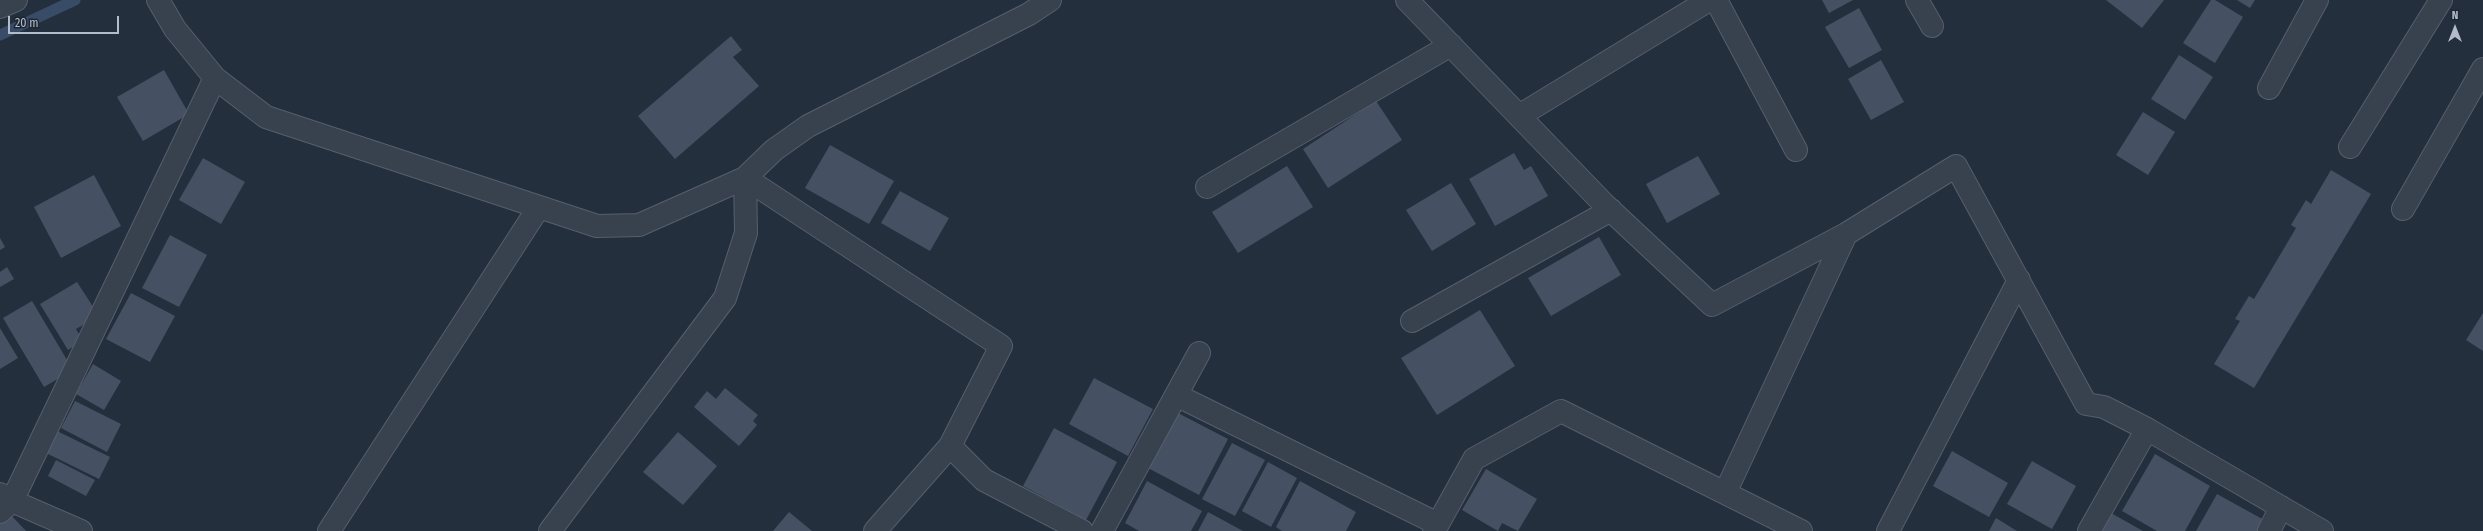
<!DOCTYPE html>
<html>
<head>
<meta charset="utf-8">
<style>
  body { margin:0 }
  #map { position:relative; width:2483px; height:531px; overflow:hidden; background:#242f3e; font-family:"Fira Sans Condensed",sans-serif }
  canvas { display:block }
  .north { position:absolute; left:2435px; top:8px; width:40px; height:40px; -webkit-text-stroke:3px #1d2633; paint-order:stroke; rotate:0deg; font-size:11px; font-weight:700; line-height:16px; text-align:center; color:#b4bcc9 }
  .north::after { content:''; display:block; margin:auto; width:14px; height:18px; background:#b4bcc9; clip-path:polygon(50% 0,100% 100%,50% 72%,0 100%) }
  .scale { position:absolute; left:8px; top:16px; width:111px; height:18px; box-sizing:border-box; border:2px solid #b4bcc9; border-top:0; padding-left:5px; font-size:12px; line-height:14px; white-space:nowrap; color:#b4bcc9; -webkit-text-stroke:3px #1d2633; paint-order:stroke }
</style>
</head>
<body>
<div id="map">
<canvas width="2483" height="531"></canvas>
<div class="north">N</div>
<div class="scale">20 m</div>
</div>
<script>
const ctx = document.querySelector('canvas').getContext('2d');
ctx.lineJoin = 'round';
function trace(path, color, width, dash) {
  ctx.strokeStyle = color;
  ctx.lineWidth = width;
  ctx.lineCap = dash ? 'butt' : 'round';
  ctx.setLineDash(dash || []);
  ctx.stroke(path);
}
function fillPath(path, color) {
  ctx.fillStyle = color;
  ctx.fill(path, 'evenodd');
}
trace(new Path2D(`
  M0,35L75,0`), '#394c67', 11);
fillPath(new Path2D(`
  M1822,0H1853L1829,13Z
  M2106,0H2164L2142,28Z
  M2211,0H2215L2243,17L2215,63L2183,43Z
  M2237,0H2255L2250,8Z
  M1859,8L1882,50L1849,68L1825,27Z
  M731,36L742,50L733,57L759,86L675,159L638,116Z
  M2179,55L2213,77L2185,120L2151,99Z
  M1881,60L1904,102L1871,120L1848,79Z
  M164,70L189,114L143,141L117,97Z
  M1376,101L1402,140L1328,188L1303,149Z
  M2143,112L2175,132L2148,175L2116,155Z
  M830,145L894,181L869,224L805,188Z
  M1514,153L1524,170L1531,166L1548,196L1495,226L1469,179Z
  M1698,156L1720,194L1667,223L1646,184Z
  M203,158L245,182L221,224L179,200Z
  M1287,166L1313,207L1238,253L1212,212Z
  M2331,170L2371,194L2254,388L2214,364L2240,321L2235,319L2249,296L2254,299L2296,228L2291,225L2306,200L2311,204Z
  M94,175L121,226L61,258L34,207Z
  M1451,183L1476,224L1432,251L1406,210Z
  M900,191L949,218L930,251L881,223Z
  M170,235L207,255L179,307L142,288Z
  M1599,237L1621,275L1551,316L1528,278Z
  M0,238L5,247L0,250Z
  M7,267L14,279L0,287V272Z
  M77,282L99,316L76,329L83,341L68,350L40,304Z
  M131,293L175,316L150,362L106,339Z
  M32,301L73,370L44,387L3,318Z
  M1480,310L1515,366L1437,415L1401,358Z
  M2483,313V351L2466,340Z
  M0,328L18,358L0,369Z
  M93,364L121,381L104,410L76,394Z
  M1094,378L1153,409L1128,456L1069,424Z
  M725,388L758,415L753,421L757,425L739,446L694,407L707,391L716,399Z
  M75,401L121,424L107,452L61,428Z
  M1178,413L1228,439L1199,495L1148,468Z
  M1054,428L1117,462L1086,520L1023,486Z
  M57,431L110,457L99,479L46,453Z
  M678,432L717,466L683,505L643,472Z
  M1232,443L1265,460L1235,516L1202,499Z
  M1952,451L2008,483L1989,517L1933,486Z
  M2155,454L2210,486L2185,531H2157L2122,511Z
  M56,460L95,480L86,496L48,476Z
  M2032,461L2076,486L2052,529L2007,504Z
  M1268,462L1297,478L1271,527L1242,511Z
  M1486,469L1537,499L1518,531L1502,523L1498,531L1462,510Z
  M1147,481L1202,511L1191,531H1139L1125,523Z
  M1300,481L1356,512L1346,531H1282L1276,527Z
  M2217,494L2266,521L2260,531H2196Z
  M789,512L812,531H773Z
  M1208,512L1243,531H1198Z
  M9,513L26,531H0V522Z
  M2111,513L2143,531H2101Z
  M1996,518L2017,531H1989Z`), '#455162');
const street = new Path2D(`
  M158,0L175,29L215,78L266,117L597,226L639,225L745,178L774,150L808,126L1029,14L1050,0
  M1407,0L1604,204L1712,305L1846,234L1956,166L2086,404L2104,407L2147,429L2322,531
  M1716,0L1796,150
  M1917,0L1932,26
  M0,7L16,0
  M2269,88L2317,0
  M1519,116L1709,0
  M2350,147L2441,0
  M745,178L1001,346L950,446L984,480L1082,531
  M1207,187L1451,45
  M2403,209L2483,69
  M1412,321L1611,210
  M1176,395L1438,524
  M1725,493L1846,234
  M0,494L12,501L81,531
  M0,512L12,501L215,78
  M329,531L539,207
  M550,531L725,298L746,233L745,178
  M875,531L950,446
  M1102,531L1199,353
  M1434,531L1474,459L1561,411L1801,531
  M1888,531L2019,280
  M2089,531L2147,429
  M2269,531L2281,507`);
trace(street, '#565f6c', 24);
trace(street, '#38414e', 22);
</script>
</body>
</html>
